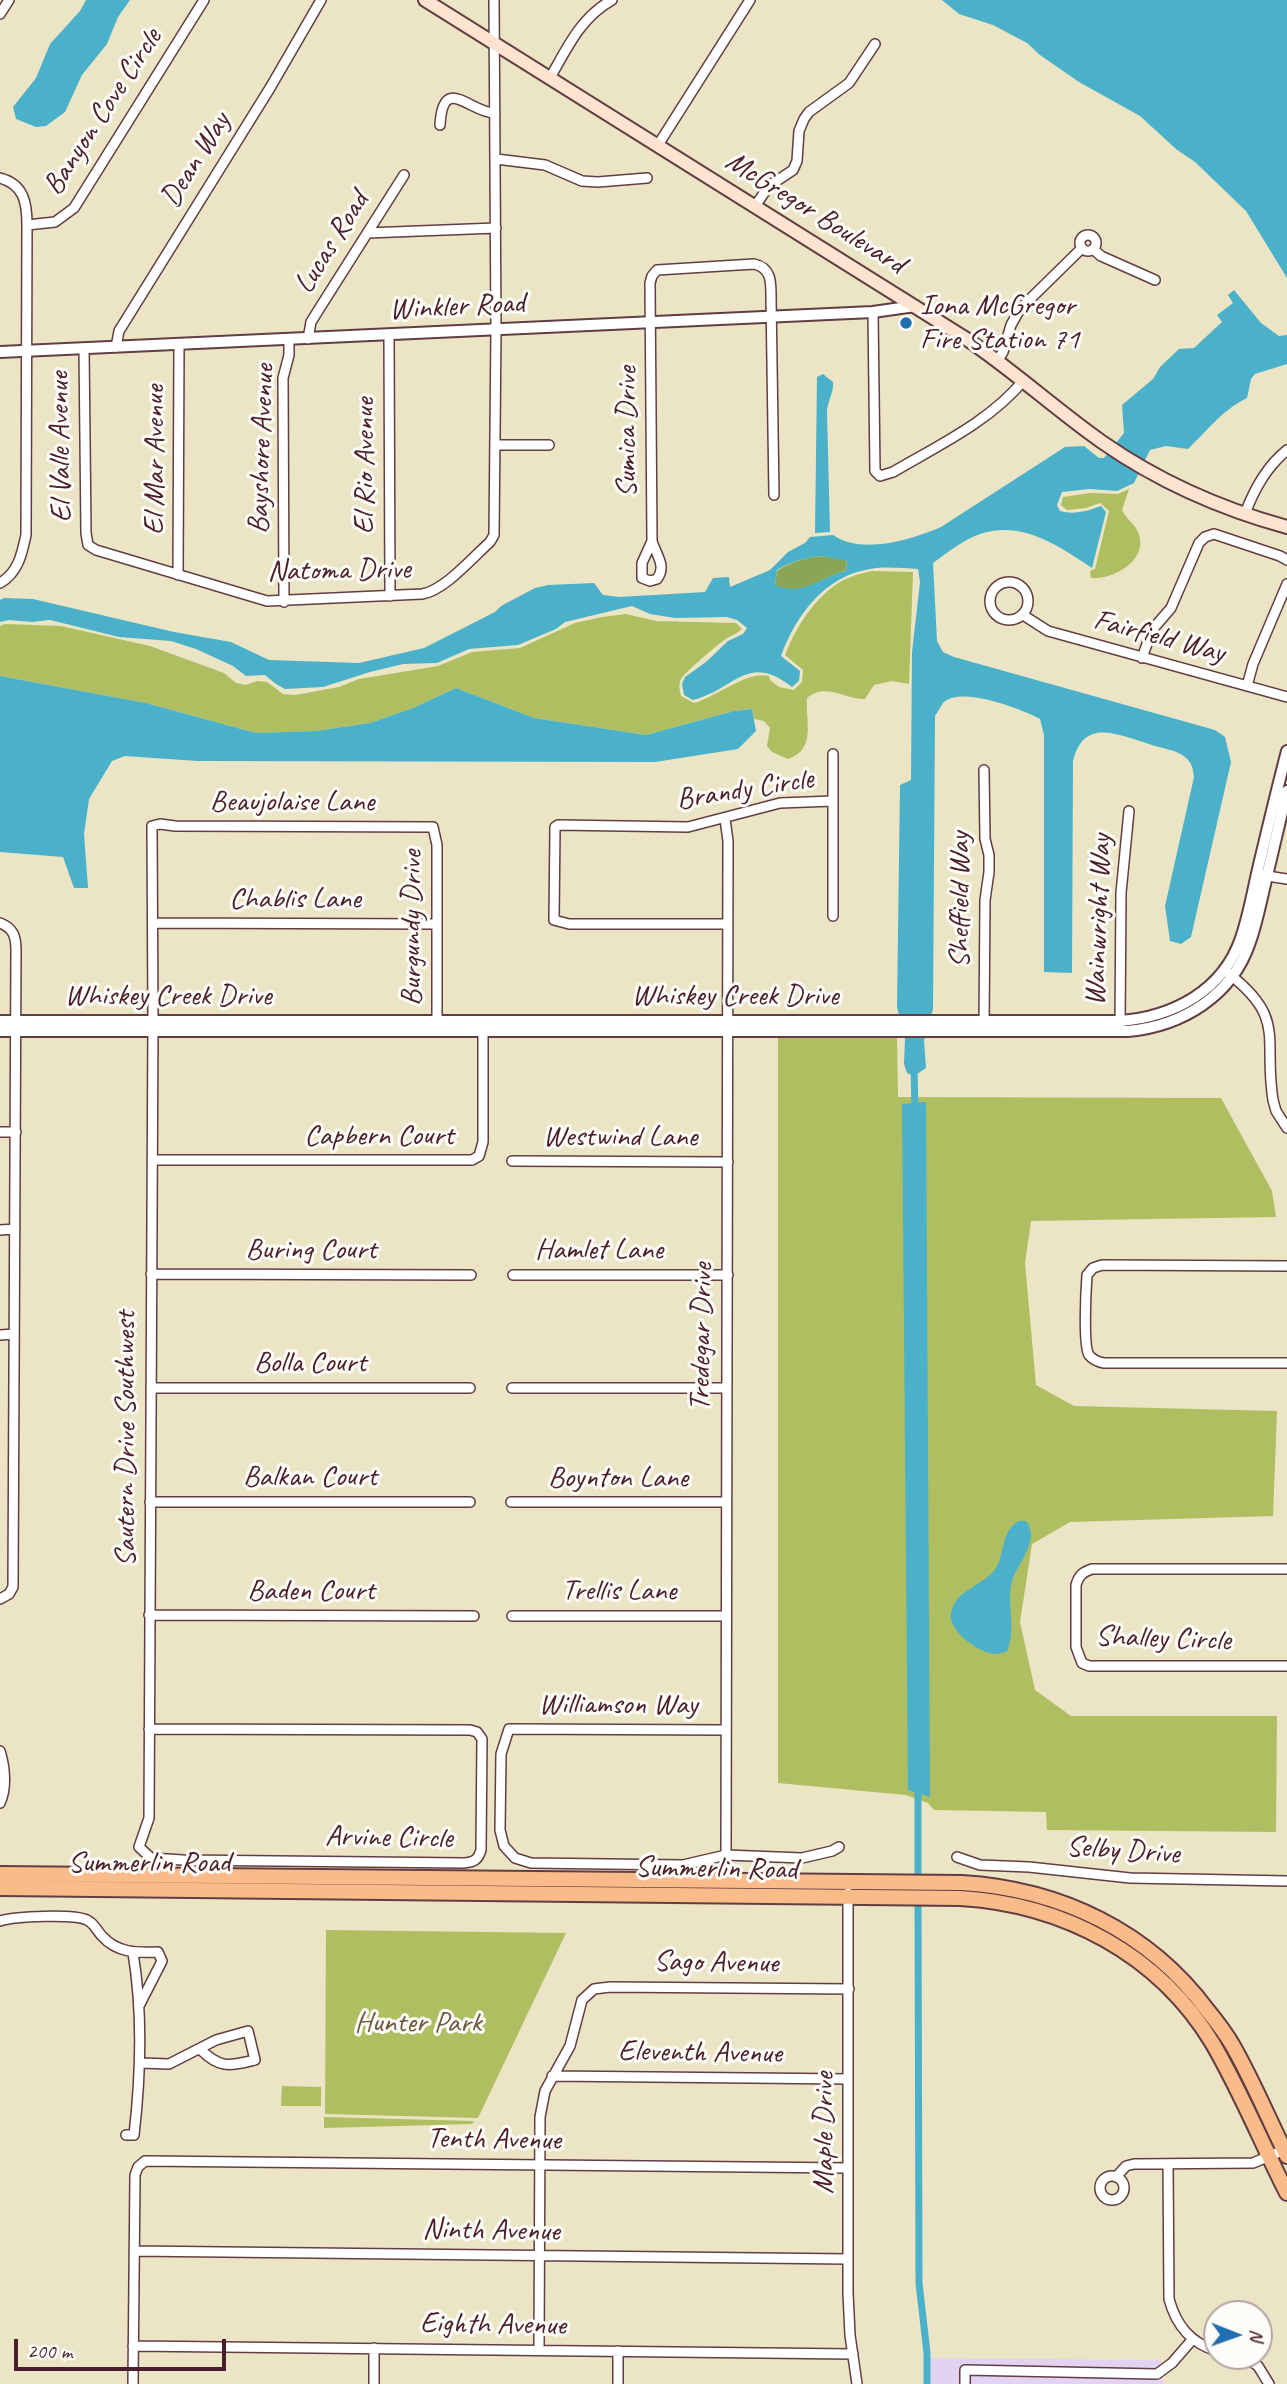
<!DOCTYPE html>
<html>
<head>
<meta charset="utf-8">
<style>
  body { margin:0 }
  #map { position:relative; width:1287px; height:2384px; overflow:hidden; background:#ebe5c5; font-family:Caveat,sans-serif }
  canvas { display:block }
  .north { position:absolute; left:1203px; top:2300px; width:70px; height:70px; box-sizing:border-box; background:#fdfcf7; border:2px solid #b5a4a5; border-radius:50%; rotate:91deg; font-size:19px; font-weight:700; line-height:28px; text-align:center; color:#4a1f2b }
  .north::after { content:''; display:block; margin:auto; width:24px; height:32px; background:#1f6fb2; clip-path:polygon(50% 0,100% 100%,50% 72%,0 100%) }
  .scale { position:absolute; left:14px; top:2339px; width:212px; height:32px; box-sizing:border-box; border:4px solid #4a1f2b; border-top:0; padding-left:9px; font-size:21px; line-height:24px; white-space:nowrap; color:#4a1f2b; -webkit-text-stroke:5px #fdfcf7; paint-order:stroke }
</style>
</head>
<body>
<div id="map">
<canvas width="1287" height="2384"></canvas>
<div class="north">N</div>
<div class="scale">200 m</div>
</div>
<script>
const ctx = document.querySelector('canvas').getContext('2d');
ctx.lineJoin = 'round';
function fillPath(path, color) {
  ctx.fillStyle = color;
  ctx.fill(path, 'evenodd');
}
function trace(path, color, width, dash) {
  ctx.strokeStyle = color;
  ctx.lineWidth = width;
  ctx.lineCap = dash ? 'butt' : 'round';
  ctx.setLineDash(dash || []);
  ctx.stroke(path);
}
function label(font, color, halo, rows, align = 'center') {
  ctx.font = font + ' Caveat,sans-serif';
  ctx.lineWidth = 6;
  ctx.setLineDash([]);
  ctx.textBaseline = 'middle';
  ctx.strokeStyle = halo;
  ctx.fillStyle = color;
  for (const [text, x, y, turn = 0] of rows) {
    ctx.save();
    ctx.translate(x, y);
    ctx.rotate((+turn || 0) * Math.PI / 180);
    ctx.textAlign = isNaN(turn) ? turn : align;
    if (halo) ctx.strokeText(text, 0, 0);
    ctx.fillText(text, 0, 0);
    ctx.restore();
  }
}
fillPath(new Path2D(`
  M929,2358L1161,2360L1163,2384H930Z`), '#e3d3f3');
fillPath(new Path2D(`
  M1129,489L1122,510C1126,519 1135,524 1138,532C1150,560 1113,580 1091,578L1090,571L1095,569L1109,511L1100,503L1086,508L1067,510L1061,505L1063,497L1090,493L1118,494Z
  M872,571L913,572L909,684L892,681L874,685L865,699C845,699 825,682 807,698C805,721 817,749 788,759L772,752L767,746L770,728L764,721L754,719L752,709L734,711L646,735L534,718L456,688L413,708L370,723L316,731L256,733L146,703L0,676V626L5,624L61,626L150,646L224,673L236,683L246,685L257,681L267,682L283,694L295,695L339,687L359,679L438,666L472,652L520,648L575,623L602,617L626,614L656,621L736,623L742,629C737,634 729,636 723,641C716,646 683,674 681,679C678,685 680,690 681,696L694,703C716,697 748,670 769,676L770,680L779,687L794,690L802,682L803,670L785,655C796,626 820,588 851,577C857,574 865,573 872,571Z
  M778,1035L897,1036L898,1097L1221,1098L1272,1191L1276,1217L1031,1221L1025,1263L1036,1385L1074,1406L1277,1411L1273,1516L1070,1522L1032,1544L1020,1622L1035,1690L1071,1716H1277L1276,1832L1047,1830L1046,1812L934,1810L928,1803L906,1795L778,1783Z
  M326,1930L566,1933L478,2118L325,2114Z
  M282,2086L321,2087V2106H281Z
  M324,2117H325L474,2121L472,2124L324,2128Z`), '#afbe61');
fillPath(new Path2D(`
  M822,556L847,560L846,571C820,576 803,599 775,585L777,571C792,561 804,558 822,556Z`), '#8ba557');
fillPath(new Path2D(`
  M86,0H130L118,17L107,44L82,75L65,112L46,126L36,127L16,119L13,107L36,78L50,44L80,11Z
  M942,0H1287V278L1246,211L1195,162L1176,149L1140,116L1079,82L1040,55L1027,43L993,25L959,14Z
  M1234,290L1261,323L1279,336L1287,335V364L1255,374L1251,379L1247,398C1221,411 1209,429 1188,449L1166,446L1150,450L1134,483L1117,491L1089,489L1062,492L1057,505L1060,511C1074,515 1088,511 1101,506L1106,512L1092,568C1053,542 1012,514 965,541C954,547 943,556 933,563L937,641L943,652L954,657L1215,730L1225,737L1231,762L1191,937L1181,944L1170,941L1165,906L1194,777C1193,769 1192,763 1185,757C1177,750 1160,748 1149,744C1118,735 1084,717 1073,761L1072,973L1044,972V735L1040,719C1021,709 963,686 944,702C941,705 938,712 935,716L933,1009L924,1040L926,1068L914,1076L907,1073L904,1064L905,1038L897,1007L900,785L911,780L912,652L920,582L918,569C903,568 885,566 870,569C825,576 796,615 781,656L800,671L799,681L792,687C747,652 736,689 693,700L684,695L682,684L685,677L706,662L728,641L743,634L747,628L737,620L727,617L675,618L650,614L632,606L565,622L556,629L518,645L469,649L437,663L403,664L370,672L323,687L285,689L276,684L265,675L246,676L233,666L196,649L171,641L119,637L50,620L32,622L9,620L0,622V600L4,598L33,599L174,632L231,642L269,660L359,663L424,648L495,612L501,606L535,588L548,585L594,583L603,595L619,597L705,592L713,578L729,577L730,587L770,570L788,552L805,543L810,537L833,535C862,555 911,540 941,527L1065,447L1084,446L1099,458H1104L1124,433L1122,405L1153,379L1160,367L1179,349L1194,348L1222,322L1217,315L1233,303L1228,295ZM822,556L847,561L846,571C820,576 803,598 775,585L777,570C792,561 804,558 822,556Z
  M823,374L833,382C834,392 828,400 827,411L830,532L815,533L817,377Z
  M0,676L146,703L256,733L316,731L370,723L413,708L456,688L534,718L646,735L734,711L752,709L756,731L738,749L655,762L197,761L125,756L112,761L89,799L84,834L88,888H74L63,857L0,852Z
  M926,1102L930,1797L908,1790L902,1104Z
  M1019,1521H1026C1041,1540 1018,1562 1012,1581C1006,1605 1017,1629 1007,1651C1006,1652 997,1654 996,1654C980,1654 948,1631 951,1614C955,1588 984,1587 996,1568C1005,1553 1001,1530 1019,1521Z`), '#4bb1ca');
trace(new Path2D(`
  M914,1069L915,1110
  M918,1787V1883
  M918,1895L919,2283L927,2353V2384`), '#4bb1ca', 7);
const minor = new Path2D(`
  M0,14L9,0
  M550,78C567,48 581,17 612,0
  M440,125C443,73 470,113 495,113
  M658,145L750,0
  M496,159L545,165L582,181L598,182L647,178
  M0,178C24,184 27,203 27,225L26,535C22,554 18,573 0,583
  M755,206L769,186L793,170L797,161L799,131L804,119L809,112L849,83L875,44
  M27,225L55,222L74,208L204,0
  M367,233L496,228
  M1080 243a8 8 0 1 1 16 0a8 8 0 1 1-16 0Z
  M1093,249L1101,256L1155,280
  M873,312L875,471L880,476L893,472C939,445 989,422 1024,380
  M389,335L390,596
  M308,339L311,322L321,306L404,175
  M116,347L119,331L270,88L321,0
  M84,348L86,533L88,545L96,550L267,601L422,594C444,591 473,557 490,542L494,535L496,330L494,0
  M998,360L1003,352L1011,325L1020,309L1082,248
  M495,445H549
  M1245,514C1254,489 1266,467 1287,450
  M652,541L642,563V578L650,581L657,579C667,566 656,555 652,541L650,283L652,276L657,270L754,264C772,268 771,283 771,298L774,495
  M178,575L179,344
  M990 601a19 19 0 1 1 38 0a19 19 0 1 1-38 0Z
  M284,602L283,378L289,355V340
  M1023,615L1048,631L1287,697
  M1142,658L1152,630L1171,608L1199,543L1205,537L1214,534L1280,556L1287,560
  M1247,686L1253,664L1287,584
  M984,770L985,839L989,855V872L985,900L984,1026
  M725,819L728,841L726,1855
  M1261,875L1287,879
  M833,916V754
  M0,923C13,928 16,936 16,950L13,1587L9,1594L0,1599
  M153,923L437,924
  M728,924H569L554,920L555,827L558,825L688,827L780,803L833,801
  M1228,973C1287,1019 1263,1037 1273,1100L1276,1111L1287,1128
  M1120,1026L1121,893L1129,811
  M0,1132H16
  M152,1160H472L479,1156L483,1142V1030
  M512,1161L728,1162
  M0,1230L15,1229
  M1287,1266L1102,1265L1093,1268L1087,1275C1086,1289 1083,1346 1089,1355C1093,1360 1098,1362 1104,1363H1287
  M151,1274L471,1275
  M513,1275H728
  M0,1335L14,1334
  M151,1388H470
  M512,1388H726
  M150,1502H470
  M511,1502H726
  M1287,1569H1092C1083,1572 1079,1575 1076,1585V1647L1082,1663L1089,1666H1287
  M149,1615L474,1616
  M512,1616H726
  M149,1729L470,1730L477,1732L482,1739L481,1850C478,1860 474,1862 464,1863L183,1860L151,1858L139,1847L149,1818L153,1020L152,826L160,824L175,826L433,827L437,845V1027
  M726,1730L509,1729L501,1754L500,1830L504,1846L515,1858L531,1863L683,1865L726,1855L802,1858L832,1851L839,1847
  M0,1751C5,1767 7,1788 0,1803
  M957,1857L980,1865L1029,1867L1130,1878L1287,1881
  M848,1893V2293L850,2335L857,2384
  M0,1921C15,1916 74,1914 87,1920C94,1923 97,1931 102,1936C117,1953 137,1953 158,1952L162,1961L139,2006
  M141,2063L169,2064L216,2040L248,2031L255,2060C229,2066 220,2069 200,2049
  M552,2076L848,2079
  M126,2135H134C141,2074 143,2013 133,1953
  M1168,2164L1169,2299C1176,2325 1190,2343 1217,2351
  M1100 2188a12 12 0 1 1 24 0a12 12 0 1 1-24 0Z
  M1116,2177L1126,2166L1134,2164L1253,2163L1284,2150
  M134,2251L848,2259
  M133,2346L853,2354
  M374,2348V2384
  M539,2350L540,2117L545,2091L570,2046L582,2000L594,1989L610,1987L849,1989
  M1243,2356L1258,2366L1269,2384
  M133,2384L135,2175L138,2167L145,2161L848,2168
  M618,2384V2351
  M965,2384V2370L1157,2374L1172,2363L1192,2340`);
const tertiary = new Path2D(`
  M0,352L873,312L915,306
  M0,1021H1120C1173,1017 1223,991 1241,938C1249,915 1253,890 1259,865C1268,827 1277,789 1287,751
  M0,1031H1128C1182,1026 1232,996 1250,942C1257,922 1261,901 1266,880C1273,850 1280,821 1287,791`);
const secondary = new Path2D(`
  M425,0L965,338C1013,370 1055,409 1102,442C1158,481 1221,509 1287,527`);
const primary = new Path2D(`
  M0,1874L962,1883C1060,1889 1149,1931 1208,2011C1217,2022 1226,2034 1233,2046C1253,2081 1269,2120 1287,2156
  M0,1888L960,1898C1063,1904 1159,1954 1213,2044C1241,2092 1262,2144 1287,2193`);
trace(minor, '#623d42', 12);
trace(tertiary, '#623d42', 14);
trace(secondary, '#623d42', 16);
trace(primary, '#623d42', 18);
trace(minor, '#fff', 9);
trace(tertiary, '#fff', 10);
trace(secondary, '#fde4d1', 12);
trace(primary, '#fabb8b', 14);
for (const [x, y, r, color] of [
  [906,323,7,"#1f6fb2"]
]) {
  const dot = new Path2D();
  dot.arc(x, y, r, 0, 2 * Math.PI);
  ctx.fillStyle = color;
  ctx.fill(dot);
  trace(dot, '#fdfcf7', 2.5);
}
label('30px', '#4a1f2b', '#fdfcf7', [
  ["Banyon Cove Circle",103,112,-57],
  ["Dean Way",196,160,-58],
  ["McGregor Boulevard",815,213,32],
  ["Lucas Road",332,243,-58],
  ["Winkler Road",457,307,-3],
  ["Sumica Drive",627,432,-90],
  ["El Valle Avenue",61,447,-91],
  ["Bayshore Avenue",262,449,-88],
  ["El Mar Avenue",155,460,-90],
  ["El Rio Avenue",365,466,-90],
  ["Natoma Drive",339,571,-1],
  ["Fairfield Way",1159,637,15],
  ["Brandy Circle",745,790,-9],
  ["Beaujolaise Lane",292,802],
  ["Chablis Lane",295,899],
  ["Sheffield Way",960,900,-90],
  ["Wainwright Way",1099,920,-88],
  ["Burgundy Drive",412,928,-90],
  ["Whiskey Creek Drive",168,996],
  ["Whiskey Creek Drive",735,996],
  ["Capbern Court",379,1136],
  ["Westwind Lane",620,1137],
  ["Buring Court",311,1250],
  ["Hamlet Lane",599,1250],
  ["Tredegar Drive",702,1337,-89],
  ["Bolla Court",310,1363],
  ["Sautern Drive Southwest",126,1439,-90],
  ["Balkan Court",310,1477],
  ["Boynton Lane",618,1478],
  ["Baden Court",311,1591],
  ["Trellis Lane",619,1591],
  ["Shalley Circle",1163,1639,2],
  ["Williamson Way",618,1705],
  ["Arvine Circle",389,1838,1],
  ["Selby Drive",1123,1851,4],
  ["Summerlin Road",149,1863],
  ["Summerlin Road",716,1869,1],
  ["Sago Avenue",716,1963,1],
  ["Eleventh Avenue",700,2053,1],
  ["Maple Drive",824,2133,-90],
  ["Tenth Avenue",494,2140,1],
  ["Ninth Avenue",491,2231,1],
  ["Eighth Avenue",493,2325,1]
]);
label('30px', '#4a1f2b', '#fdfcf7', [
  ["Iona McGregor",920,306],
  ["Fire Station 71",920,340]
], 'left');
label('30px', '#6d573e', '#fdfcf7', [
  ["Hunter Park",418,2023]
]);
</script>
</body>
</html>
